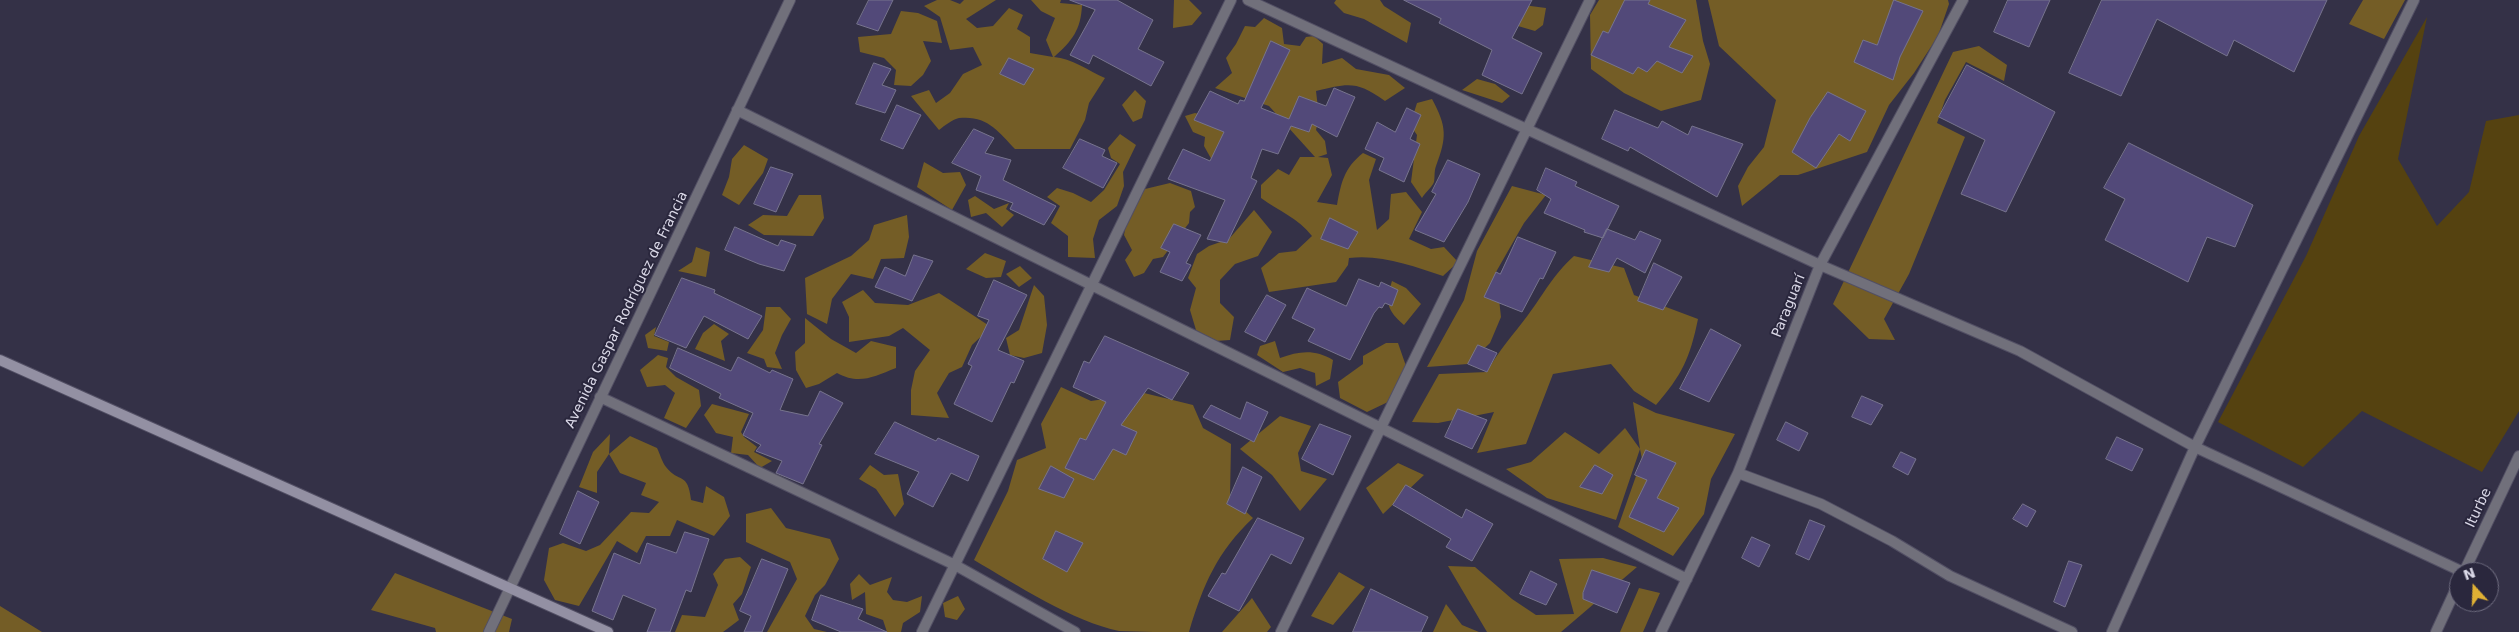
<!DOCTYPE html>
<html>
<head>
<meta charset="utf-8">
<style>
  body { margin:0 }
  #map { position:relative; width:2519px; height:632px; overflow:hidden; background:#343147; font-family:"DejaVu Sans",sans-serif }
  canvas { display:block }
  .north { position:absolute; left:2449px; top:562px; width:50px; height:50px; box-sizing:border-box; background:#2a273d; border:1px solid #706e81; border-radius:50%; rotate:340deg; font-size:14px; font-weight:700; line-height:20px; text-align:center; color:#dad8e7 }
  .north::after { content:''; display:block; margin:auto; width:18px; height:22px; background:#dfb034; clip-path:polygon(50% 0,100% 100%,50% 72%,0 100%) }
</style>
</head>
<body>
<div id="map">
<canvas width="2519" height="632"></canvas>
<div class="north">N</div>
</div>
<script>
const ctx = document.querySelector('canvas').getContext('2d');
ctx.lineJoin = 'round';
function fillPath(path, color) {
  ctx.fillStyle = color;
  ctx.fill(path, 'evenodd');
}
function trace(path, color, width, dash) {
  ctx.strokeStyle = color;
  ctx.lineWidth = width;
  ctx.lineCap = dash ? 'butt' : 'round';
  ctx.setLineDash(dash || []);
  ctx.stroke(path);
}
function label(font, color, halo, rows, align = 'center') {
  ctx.font = font + ' "DejaVu Sans",sans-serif';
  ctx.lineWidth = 4;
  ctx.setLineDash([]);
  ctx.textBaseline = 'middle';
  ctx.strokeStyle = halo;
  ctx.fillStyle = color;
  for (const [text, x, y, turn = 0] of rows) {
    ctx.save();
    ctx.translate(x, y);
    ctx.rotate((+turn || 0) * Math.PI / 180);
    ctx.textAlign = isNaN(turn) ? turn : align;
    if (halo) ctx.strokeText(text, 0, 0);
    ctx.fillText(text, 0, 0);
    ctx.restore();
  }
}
fillPath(new Path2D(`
  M2427,17L2398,159L2437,226L2469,192L2486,121L2519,115V411L2482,472L2362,411L2303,467L2218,422L2306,256L2359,136Z`), '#554210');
fillPath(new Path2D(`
  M937,0H950L960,4L964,0H996L966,19L977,28L993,26L1009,8L1023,15L1017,29L1030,37V53L1053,57L1046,40L1055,18L1041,11L1031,0H1061L1060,3L1082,5C1081,30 1072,41 1054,57C1071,58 1089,71 1105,78L1089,103L1085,120L1070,149H1015C998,131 987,115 959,118C953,119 944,126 939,130L911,96L929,90L936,103L950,93L963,74L982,65L973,47L950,50L940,17L924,6Z
  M1174,0H1189L1202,13L1192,25L1173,28Z
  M1336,0H1380L1384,6L1411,23L1407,43L1364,19L1344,13L1334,3Z
  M1599,0H1696L1703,41L1710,64L1701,100L1661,111L1624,93L1591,69L1590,15Z
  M1708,0H1948L1949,4L1938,36L1914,73L1889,105L1867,152L1798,175H1780L1742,206L1738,186L1748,167L1764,147L1776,100L1719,46Z
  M2363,0H2405L2384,39L2349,24Z
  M1523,5L1546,8L1543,25L1535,31L1518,26Z
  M901,11L918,13L937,21L942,43L923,41L931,61L923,75L911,86L894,85L896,70L884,58L860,52L858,37L891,34Z
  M1264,18L1282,28L1284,44L1300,46L1306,37L1314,36L1323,44L1322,64L1342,58L1356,69L1389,75L1405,88L1385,101C1357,81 1349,83 1316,91L1319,117L1316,130L1325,141L1327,154L1318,157L1328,158L1332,175L1317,202L1337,205C1341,183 1344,168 1363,153L1376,159L1369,180L1377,230L1389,219L1391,194L1406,192L1422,212L1409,239L1431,249L1444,247L1458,262L1443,276C1413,266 1381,254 1349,258L1348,265L1336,282L1269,292L1261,268L1279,253L1296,251L1312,236C1298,218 1279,211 1261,198V185L1278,169L1289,175L1300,157H1315L1269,106L1215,88L1232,73L1226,58L1236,44L1245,26L1255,27Z
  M1979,46L2007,65L2004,81L1966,62L1945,100L1937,123L1965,137L1909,274L1884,319L1895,340L1869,339L1833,304L1953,52Z
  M1477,79L1495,84L1510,96L1502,103L1462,90Z
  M1135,90L1146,101L1142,118L1133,122L1122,105Z
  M1432,99C1447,127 1447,137 1436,166C1434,171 1435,177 1434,182C1432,187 1425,193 1422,198L1411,182L1417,135L1410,125L1417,103Z
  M1195,113L1221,120L1239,132L1213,162L1204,146L1205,137L1193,132L1185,116Z
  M1120,134L1136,145L1123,172L1124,186L1117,206L1099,220L1093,239L1095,258L1068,257V236L1051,223L1060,206L1047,197L1057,188L1073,193L1091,202L1104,190L1120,164L1111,158L1108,148Z
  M744,145L768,159L763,173L739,205L722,195L729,177L732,159Z
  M924,162L943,173L960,172L966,185L952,210L917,187Z
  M1170,183L1191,191L1195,207L1190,212L1189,223L1163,257L1153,259L1144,273L1134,277L1125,260L1132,250L1124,235L1129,209L1145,189Z
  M1512,186L1546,195L1524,223L1496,272L1501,317L1490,343L1468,364L1427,367L1464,300L1477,251Z
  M799,195H821L824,218L813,236L764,235L748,225L763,215L787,216Z
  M975,196L994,209L1009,203L1006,209L1014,215L1002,227L986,213L971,217L968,200Z
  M1254,210L1272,232L1258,256L1235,264L1220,280V303L1234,317L1230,340L1216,341L1196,330L1190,310L1196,288L1188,278L1197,254L1209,246L1229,239Z
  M907,215L909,237L904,258L881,259L873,279L851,274L832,299L827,324L807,314L805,278L851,256L869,240L874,225Z
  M696,247L710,252L706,277L678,271L692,262Z
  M985,253L1006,261L1001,277L986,278L966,269Z
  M1574,256L1624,268L1634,295L1698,319C1690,358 1682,375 1656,405L1634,391L1611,364L1553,374L1526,444L1477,453L1494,412L1438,423L1412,422L1439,374L1487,372C1498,351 1514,334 1528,315C1545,292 1553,275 1574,256Z
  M1020,266L1032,278L1019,287L1006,274Z
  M1392,281L1406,288L1421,304L1404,325C1387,310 1385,303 1392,281Z
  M1034,285L1044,296L1047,325L1042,353L1024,358L1010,355L1006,338L1019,330Z
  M863,290L875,303L908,305L939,293L991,327L972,345L962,367L949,373L937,393L949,418L911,415V390L915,371L930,350L903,328L889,336L849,342V317L842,302Z
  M766,307H780L791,319L782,335L775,353L782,369L767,367L764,359L747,353L763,330Z
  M805,318L831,339L856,353L871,341L896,347V368C873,377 859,385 837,373L819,384L806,388L796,370L795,352L805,343Z
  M714,324L729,334L721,341L725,361L695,349L703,333Z
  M656,327L654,336L669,342L667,351L648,348L645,335Z
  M1275,341L1280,358C1299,351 1315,349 1333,360L1330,379L1316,386L1315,373L1300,368L1283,372L1257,355L1260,346Z
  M1386,343H1398L1406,366L1398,380L1390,401L1367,412L1340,398L1338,382L1363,364V356Z
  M658,355L668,358L666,367L676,377L699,390L701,406L686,428L664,418L675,393L665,385L647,387L640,370Z
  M1061,387L1091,401L1144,393L1193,405L1203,428L1231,444L1230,497L1253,518C1217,552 1203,585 1189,632C1167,632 1140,632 1119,631C1074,622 1015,584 974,560L1008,491L1017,460L1046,448L1041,424Z
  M1633,402L1656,413L1735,434L1711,479L1704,514L1673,556L1618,527L1642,459L1640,449L1616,520L1547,498L1506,469L1531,462L1565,432L1599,454L1625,428L1640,449Z
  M712,404L749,414L741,432L744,437L757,447L754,452L772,461L760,468L748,455L731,453L733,437L716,433L704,415Z
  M1280,416L1311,426L1298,453L1301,471L1327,479L1300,511L1272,475L1240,449Z
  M610,434L609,454L630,436L657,448C660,454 662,462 666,467C679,484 688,471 691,500L703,503L706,486L724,497L730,516L714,536L677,520L670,536H646L637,553L617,541L579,606L555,600L544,580L549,548L563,543L586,551L600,545L631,512L649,513L659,502L641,495L646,483L620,473L609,454L597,472V493L579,487L593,452Z
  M1398,463L1424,475L1383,514L1366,488Z
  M870,465L884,475L898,474L904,504L895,517L876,489L859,479Z
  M771,508L786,528L830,539L839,559L825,585L815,595L805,616L814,629L827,632H767L797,579L790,562L746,542V514Z
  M740,557L751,567L742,594L733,604L739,620L723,632H675L682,615L705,617L718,585L713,574L725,559Z
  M1603,558L1637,567L1561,632H1487L1448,566L1475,567L1512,599L1536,615L1574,614L1559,559Z
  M1339,572L1365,587L1333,625L1311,616Z
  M395,573L512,619L509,632H436L435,628L371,610Z
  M859,574L870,585L892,577L887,592L893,600L907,602L922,596L920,612L903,623L901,632H887L883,620L866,614L865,592L852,600L850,584Z
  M1639,588L1660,593L1643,632H1620Z
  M958,596L965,609L957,620L945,617L943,603Z
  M1252,598L1271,627L1267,632H1222Z
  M1446,604L1462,625L1479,632H1433Z
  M0,606L42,632H0Z`), '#745d26');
const building = new Path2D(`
  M869,0H893L878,31L857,24Z
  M1070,0H1117L1153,20L1138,49L1164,62L1151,86L1093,55L1089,64L1070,55L1095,10Z
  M1404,0H1532L1512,38L1542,53L1522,94L1482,75L1492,50L1439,23L1441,19Z
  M1625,0H1650L1648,4L1686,20L1669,47L1693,56L1682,73L1657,61L1647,72L1638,67L1633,74L1591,55L1603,31L1608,33Z
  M1894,0L1923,11L1900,57L1893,80L1854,62L1863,40L1877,45Z
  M2008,0H2050L2029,47L1994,32Z
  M2102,0H2327L2294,72L2234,40L2227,56L2157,19L2121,96L2069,73Z
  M1271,41L1290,50L1261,108L1289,119L1299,96L1326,106L1334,88L1355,97L1337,137L1312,124L1309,132L1291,126L1278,154L1262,149L1251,178L1257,181L1227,243L1207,239L1225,200L1168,179L1183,149L1210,161L1224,132L1194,120L1210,91L1238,104L1240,100L1244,101Z
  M1009,58L1034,69L1024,85L1000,74Z
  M874,63L891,69L882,85L896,90L885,113L856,104Z
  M1967,65L2055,112L2006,212L1961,194L1985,140L1939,117Z
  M1828,92L1866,111L1850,141L1839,134L1816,168L1792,152L1810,118Z
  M897,105L921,115L903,149L881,140Z
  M1407,108L1421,115L1410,139L1420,144L1404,182L1379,170L1384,158L1365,149L1377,122L1395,132Z
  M1615,110L1658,128L1662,121L1688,135L1692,126L1743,144L1717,197L1630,147L1628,151L1602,139Z
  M974,129L994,138L985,153L1011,160L1003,180L1056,206L1044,225L1010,209L1013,203L976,190L981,176L952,163Z
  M1080,139L1105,150L1102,156L1117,163L1103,188L1063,168Z
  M2129,143L2253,205L2235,247L2207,237L2188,282L2105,240L2125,199L2104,188Z
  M1448,160L1480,174L1468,202L1444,242L1415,230L1436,194L1432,192Z
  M771,167L793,174L776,212L754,204Z
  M1546,168L1577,182L1575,186L1619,206L1603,238L1584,232L1585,230L1544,213L1551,199L1537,190Z
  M1330,218L1358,232L1348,249L1321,239Z
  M1174,224L1201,235L1186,263L1191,265L1182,281L1160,272L1170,252L1161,248Z
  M735,227L778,246L781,240L796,245L784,271L759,264L725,250Z
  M1607,229L1635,240L1640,231L1661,240L1645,273L1617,258L1609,272L1589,267Z
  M1518,237L1556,252L1543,279L1540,278L1522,312L1484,297L1496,272L1500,274Z
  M914,255L933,261L912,301L875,287L885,267L905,276Z
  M1654,263L1682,277L1663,310L1638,301Z
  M682,278L715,290L714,293L762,316L748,339L704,316L686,348L655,335Z
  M1359,279L1379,287L1381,282L1398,290L1392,306L1385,303L1382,308L1379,307L1374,313L1350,360L1308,341L1315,329L1292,318L1307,288L1346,306Z
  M994,280L1027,295L998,350L1024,361L1014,383L1011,382L992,422L954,404L972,366L968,364L989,320L978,316Z
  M1267,295L1286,305L1265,342L1245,332Z
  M1711,329L1741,345L1709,402L1680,389Z
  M1105,336L1189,373L1172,400L1148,388L1121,425L1137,432L1126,455L1113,449L1094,480L1065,468L1080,438L1086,440L1106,402L1073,387L1084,361L1089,363Z
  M1478,345L1497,353L1487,372L1468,364Z
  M678,348L731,371L738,357L770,373L772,370L793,379L780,410L808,416L820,391L843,403L819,444L822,445L803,484L776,473L782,461L756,451L761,445L743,435L753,413L719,398L721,394L670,368Z
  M1862,396L1883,405L1871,425L1852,417Z
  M1247,402L1268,412L1254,442L1203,417L1211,405L1240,419Z
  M1458,409L1487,420L1472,449L1445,437Z
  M895,422L936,441L938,438L979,456L968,481L951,473L933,507L907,494L919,472L875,454Z
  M1786,422L1808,433L1799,451L1777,440Z
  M1320,424L1351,436L1333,475L1302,459Z
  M2117,437L2143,449L2132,471L2106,459Z
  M1646,450L1676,463L1657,498L1679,508L1664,532L1629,517L1647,480L1635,475Z
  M1901,452L1916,459L1908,475L1893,467Z
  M1595,465L1613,475L1602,494L1580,487Z
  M1051,466L1074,479L1064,498L1039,489Z
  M1243,467L1262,477L1245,514L1227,504Z
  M1406,485L1462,518L1466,509L1493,524L1472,561L1446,547L1451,539L1393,505Z
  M578,491L599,502L580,544L560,534Z
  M2023,504L2036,511L2027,527L2013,519Z
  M1258,518L1304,538L1291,564L1271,554L1239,611L1208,596L1222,573L1225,574Z
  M1810,520L1825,526L1809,560L1796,554Z
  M1056,531L1083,543L1067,572L1043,559Z
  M685,532L709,539L691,592L686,590L670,632H647L656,609L623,595L613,620L592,611L614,553L640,564L647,543L676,553Z
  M1752,537L1770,545L1759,567L1742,558Z
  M762,559L788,569L762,632H744L751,616L740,611Z
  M2069,561L2082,565L2065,607L2054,602Z
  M1592,570L1630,583L1617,613L1583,599V593Z
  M1531,571L1557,584L1546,605L1520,594Z
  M1371,589L1428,617L1421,632H1353Z
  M821,595L863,609L858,619L887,632H841L812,620Z`);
fillPath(building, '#524979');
trace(building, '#77748e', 1);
const street = new Path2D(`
  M1248,0L1820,265L2020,351L2195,447L2463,572
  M737,110L1687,579
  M600,397L955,565L1075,632
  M1738,473L1821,504L1892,541L1950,576L2072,632
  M2464,572L2519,456
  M489,632L790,0
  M922,632L1231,0
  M1281,632L1590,0
  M1661,632L1738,473L1820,265L1963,0
  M2112,632L2195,447L2414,0
  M2436,632L2459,582`);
const secondary = new Path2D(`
  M0,360L608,632`);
trace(street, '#524f64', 12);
trace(secondary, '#524f64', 12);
trace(street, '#71707b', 10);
trace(secondary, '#9390a3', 10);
label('14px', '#dad8e7', '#2a273d', [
  ["Paraguarí",1789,306,-68],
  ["Avenida Gaspar Rodríguez de Francia",627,310,-64],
  ["Iturbe",2479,508,-65]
]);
</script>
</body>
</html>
